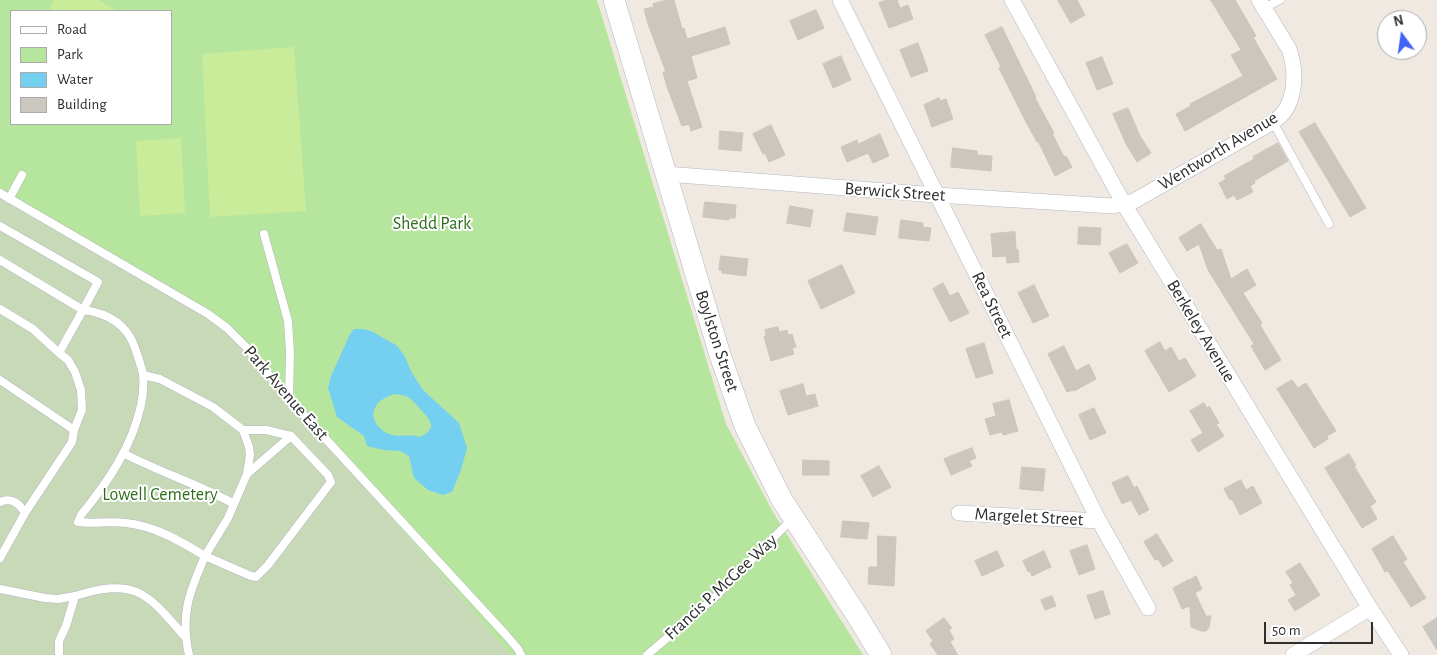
<!DOCTYPE html>
<html>
<head>
<meta charset="utf-8">
<style>
  body { margin:0 }
  #map { position:relative; width:1437px; height:655px; overflow:hidden; background:#efe9e1; font-family:"Alegreya Sans",sans-serif }
  canvas { display:block }
  .legend { position:absolute; left:10px; top:10px; width:162px; height:115px; box-sizing:border-box; background:#fff; border:1px solid #ababab; margin:0; padding:6px 9px; list-style:none; font-size:15px; color:#2e2e2e }
  .legend li { display:flex; align-items:center; gap:10px; height:25px }
  .legend b { width:25px; border:1px solid #ababab }
  .north { position:absolute; left:1377px; top:10px; width:50px; height:50px; box-sizing:border-box; background:#fff; border:1px solid #ababab; border-radius:50%; rotate:346deg; font-size:14px; font-weight:700; line-height:20px; text-align:center; color:#2e2e2e }
  .north::after { content:''; display:block; margin:auto; width:18px; height:22px; background:#4264fb; clip-path:polygon(50% 0,100% 100%,50% 72%,0 100%) }
  .scale { position:absolute; left:1264px; top:622px; width:109px; height:22px; box-sizing:border-box; border:2px solid #2e2e2e; border-top:0; padding-left:6px; font-size:15px; line-height:18px; white-space:nowrap; color:#2e2e2e; -webkit-text-stroke:4px #fff; paint-order:stroke }
</style>
</head>
<body>
<div id="map">
<canvas width="1437" height="655"></canvas>
<ul class="legend">
<li><b style="height:6px;background:#fff"></b>Road</li>
<li><b style="height:14px;background:#b6e59e"></b>Park</li>
<li><b style="height:14px;background:#75cff0"></b>Water</li>
<li><b style="height:14px;background:#cbc7bf"></b>Building</li>
</ul>
<div class="north">N</div>
<div class="scale">50 m</div>
</div>
<script>
const ctx = document.querySelector('canvas').getContext('2d');
ctx.lineJoin = 'round';
function fillPath(path, color) {
  ctx.fillStyle = color;
  ctx.fill(path, 'evenodd');
}
function trace(path, color, width, dash) {
  ctx.strokeStyle = color;
  ctx.lineWidth = width;
  ctx.lineCap = dash ? 'butt' : 'round';
  ctx.setLineDash(dash || []);
  ctx.stroke(path);
}
function label(font, color, halo, rows, align = 'center') {
  ctx.font = font + ' "Alegreya Sans",sans-serif';
  ctx.lineWidth = 4;
  ctx.setLineDash([]);
  ctx.textBaseline = 'middle';
  ctx.strokeStyle = halo;
  ctx.fillStyle = color;
  for (const [text, x, y, turn = 0] of rows) {
    ctx.save();
    ctx.translate(x, y);
    ctx.rotate((+turn || 0) * Math.PI / 180);
    ctx.textAlign = isNaN(turn) ? turn : align;
    if (halo) ctx.strokeText(text, 0, 0);
    ctx.fillText(text, 0, 0);
    ctx.restore();
  }
}
fillPath(new Path2D(`
  M0,0H597L726,424L774,514L863,655H511L289,399L208,314L0,188ZM11,11H171V124H11Z`), '#b6e59e');
fillPath(new Path2D(`
  M0,193L227,328L511,655H0Z`), '#c8d9b8');
fillPath(new Path2D(`
  M53,0H99L117,11H49Z
  M294,47L306,211L210,217L202,54Z
  M181,138L185,213L140,216L136,141Z`), '#c9ec9a');
fillPath(new Path2D(`
  M354,329H363L371,331L396,345L404,355L412,373L423,390L459,423L467,448L461,470L452,492L443,495L428,490L414,478L409,456L400,451L384,450L367,446L364,436L337,417L328,388L331,376L338,361L350,334ZM394,394C397,394 402,395 406,396C412,399 417,405 421,410C432,421 437,429 420,437C410,434 399,437 392,435C381,432 369,420 375,408C378,400 387,397 394,394Z`), '#75cff0');
const building = new Path2D(`
  M667,0H674L682,29L684,28L687,39L725,27L730,44L691,56L697,78L687,81L702,127L691,131L689,124L682,126L667,87L663,72H666L648,24L644,9L654,7L653,4Z
  M887,0H897L900,8L908,5L913,19L889,28L879,3Z
  M1058,0H1077L1085,15L1071,23Z
  M1211,0H1235L1256,36L1253,37L1277,79L1185,131L1176,114L1191,106L1190,104L1243,76L1231,55L1241,50Z
  M816,10L824,28L798,40L790,21Z
  M1002,27L1036,97L1035,98L1054,133H1052L1064,157L1066,156L1072,167L1055,176L1038,141L1037,142L1026,122L999,68L1001,67L985,35Z
  M918,43L928,71L911,77L900,50Z
  M841,56L851,80L833,88L823,64Z
  M1102,57L1113,84L1097,90L1086,63Z
  M939,98L940,101L946,99L953,119L932,127L924,105Z
  M1128,108L1140,136L1151,153L1137,162L1126,144L1113,114Z
  M1315,123L1366,208L1350,217L1299,132Z
  M771,125L785,155L769,162L765,153L763,154L753,134Z
  M720,131L743,133L741,151L719,149Z
  M880,134L889,156L873,163L868,153L847,162L841,147L857,140L858,144Z
  M1278,143L1288,161L1254,181L1255,183L1250,186L1253,192L1237,200L1234,195L1227,199L1219,183L1226,179L1224,176L1254,159L1253,157Z
  M953,148L977,151V155L992,156L991,171L951,167Z
  M705,202L736,205L735,218H729V220L703,217Z
  M790,206L813,210L810,227L787,223Z
  M847,213L878,217L875,235L844,231Z
  M901,220L923,223V227L931,228L929,241L899,238Z
  M1201,224L1217,250L1221,249L1231,279L1247,269L1256,285L1243,293L1262,323L1260,325L1281,360L1265,370L1251,346L1254,344L1208,270L1199,244L1187,251L1179,238Z
  M1079,227L1101,228L1100,245L1078,244Z
  M1015,232L1016,250L1018,249L1019,262L1007,263L1006,256L993,257L991,234Z
  M1127,244L1138,263L1120,273L1109,253Z
  M721,256L748,259L746,276L722,273V270H719Z
  M842,265L855,293L821,309L808,281Z
  M943,283L950,296L958,292L969,313L950,322L933,289Z
  M1034,285L1049,316L1033,323L1018,293Z
  M778,327L779,332L787,330L788,335L792,334L796,347L792,348L794,354L771,361L764,337L766,336L765,330Z
  M1160,342L1165,351L1171,347L1179,361L1185,358L1196,376L1169,392L1145,351Z
  M984,343L993,373L976,378L966,349Z
  M1064,346L1076,371L1089,364L1096,379L1074,391L1073,390L1067,392L1048,354Z
  M1292,380L1298,388L1306,383L1336,431L1327,436L1328,439L1314,448L1277,389Z
  M803,384L806,396L815,394L818,406L788,415L780,391Z
  M1009,400L1018,431L1003,435L1002,432L990,435L985,419L996,416L993,404Z
  M1204,403L1207,408L1209,406L1219,423L1216,424L1224,436L1198,452L1191,440L1203,433L1190,411Z
  M1094,408L1106,433L1090,440L1079,415Z
  M972,448L976,458L969,461L972,466L951,475L944,459Z
  M1349,454L1356,465L1354,466L1362,479L1376,502L1370,506L1377,519L1362,528L1325,468Z
  M803,460L829,461V475H803Z
  M879,466L891,487L873,497L861,476Z
  M1022,467L1045,469L1043,491L1020,489Z
  M1128,476L1134,488L1137,486L1149,510L1139,515L1131,500L1122,504L1112,483Z
  M1241,480L1246,490L1253,486L1262,503L1240,515L1232,499L1230,500L1224,489Z
  M843,521L869,523L867,539L841,537Z
  M1157,534L1173,561L1163,567L1158,559L1155,560L1144,542Z
  M878,536L896,537L894,586L868,584L869,567H877Z
  M1393,536L1407,559L1403,562L1426,598L1411,607L1388,571L1385,572L1372,549Z
  M1087,545L1095,569L1079,575L1070,551Z
  M997,551L1004,566L982,576L975,561Z
  M1044,551L1051,567L1032,576L1030,571L1028,572L1023,561Z
  M1300,563L1320,595L1295,611L1288,600L1296,595L1290,585L1293,583L1286,572Z
  M1196,576L1202,589L1195,593L1206,616H1211L1209,627L1206,631H1201L1191,627L1190,606L1182,609L1173,588L1188,580V579L1189,580Z
  M1103,591L1110,614L1095,619L1087,596Z
  M1052,596L1056,606L1045,610L1041,600Z
  M944,618L952,628L949,630L954,639L950,642L958,655H938L930,644L933,641L926,631Z
  M1437,618V650L1423,627Z`);
fillPath(building, '#cbc7bf');
trace(building, '#cbc5ba', 1);
const service = new Path2D(`
  M1264,8L1280,0
  M1273,122L1329,224
  M0,193L208,314L227,328L245,346L289,399L506,635L518,649L521,655
  M9,199L22,175
  M0,226L98,282L83,310L0,260
  M264,234L288,321L290,353L289,399
  M0,309L33,329L59,353
  M0,380L74,430L72,442L25,513C19,503 12,497 0,502
  M74,430L82,410L81,390L75,372L68,360L59,353L83,310C107,313 127,324 135,348C138,357 141,365 143,374C144,384 143,395 141,405C132,447 108,482 81,515L78,522C94,524 110,521 126,523C155,526 180,541 205,556L228,518L247,474L250,455L249,447L243,430L213,407L160,379L143,375
  M243,430H266L291,436L247,474
  M123,453C159,472 198,484 234,504
  M0,558L25,513
  M0,589L45,598L58,599L75,596L66,626L59,641V655
  M75,596C136,577 147,593 185,637
  M189,655C180,615 189,593 205,556L251,576L256,577L268,565L331,482L328,475L291,436
  M647,655L714,598L793,518`);
const minor = new Path2D(`
  M840,0L1099,521L1148,608
  M1012,0L1124,204L1370,608L1401,655
  M666,174L937,195L1113,206L1134,201L1273,122C1297,107 1297,72 1289,49L1259,0
  M959,513L1099,521
  M1293,655L1370,608`);
const secondary = new Path2D(`
  M614,0L720,355L745,426L782,500L856,614L881,655`);
trace(service, '#b4b7c1', 9);
trace(minor, '#b4b7c1', 16);
trace(secondary, '#b4b7c1', 22);
trace(service, '#fff', 8);
trace(minor, '#fff', 15);
trace(secondary, '#fff', 21);
label('18px', '#2e2e2e', '#fff', [
  ["Wentworth Avenue",1218,151,-31],
  ["Berwick Street",895,192,4],
  ["Rea Street",992,305,64],
  ["Berkeley Avenue",1201,331,59],
  ["Boylston Street",717,341,72],
  ["Park Avenue East",286,393,49],
  ["Margelet Street",1029,517,3],
  ["Francis P. McGee Way",721,587,-43]
]);
label('18px', '#2c6e1b', '#fff', [
  ["Shedd Park",432,224],
  ["Lowell Cemetery",160,495]
]);
</script>
</body>
</html>
